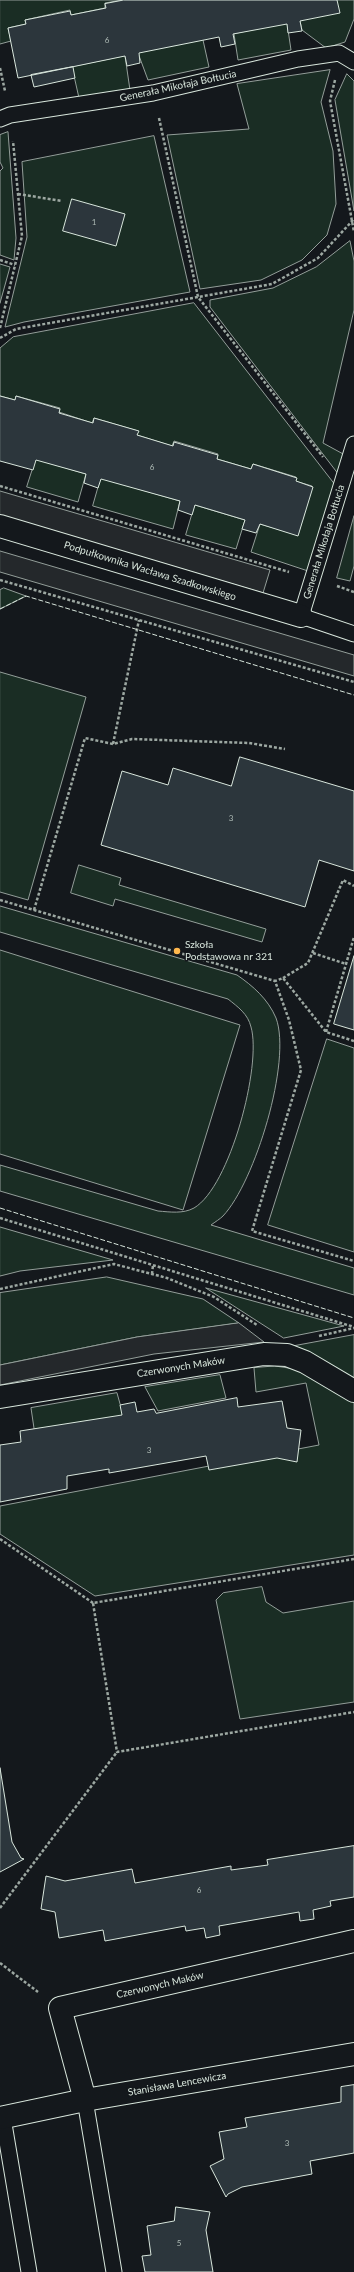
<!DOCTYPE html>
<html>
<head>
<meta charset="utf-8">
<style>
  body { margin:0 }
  canvas { display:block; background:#14181c }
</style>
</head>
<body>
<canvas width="354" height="2272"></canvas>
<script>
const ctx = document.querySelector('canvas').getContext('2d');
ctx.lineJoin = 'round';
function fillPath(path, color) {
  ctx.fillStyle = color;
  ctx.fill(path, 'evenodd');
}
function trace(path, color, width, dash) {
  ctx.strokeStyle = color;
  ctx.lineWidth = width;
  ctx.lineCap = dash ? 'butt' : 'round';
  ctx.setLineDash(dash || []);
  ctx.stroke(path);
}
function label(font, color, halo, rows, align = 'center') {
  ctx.font = font + ' Lato,sans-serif';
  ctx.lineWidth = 3;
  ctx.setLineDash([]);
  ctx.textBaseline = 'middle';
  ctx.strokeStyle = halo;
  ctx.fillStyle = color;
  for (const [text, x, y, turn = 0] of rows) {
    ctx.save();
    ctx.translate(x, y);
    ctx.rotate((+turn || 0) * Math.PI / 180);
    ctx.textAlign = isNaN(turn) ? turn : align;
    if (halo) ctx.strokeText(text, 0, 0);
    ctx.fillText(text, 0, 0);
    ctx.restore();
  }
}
const green = new Path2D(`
  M0,0H122L105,3V8L71,15L70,10L25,20L26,24L8,28L11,41L0,44Z
  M337,0H354V19L345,42L326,48L302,30L300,21Z
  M287,23L291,50L238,60L234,34Z
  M203,40L209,67L148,80L138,53Z
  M125,56L130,90L79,98L72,67Z
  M330,70L321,102L333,151L336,204L327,235L302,260L261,280L200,289L167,135L249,129L237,84Z
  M347,74L354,81V211L335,100Z
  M8,132L16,238L14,260L0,255V171L3,168L0,162V135Z
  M154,136L190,292L24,322L5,327L27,237L22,162Z
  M350,241L354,261V310L323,443L345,455L339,475L210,307V300L273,288L316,267Z
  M0,264L10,267L0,303Z
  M194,303L336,486L311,572L251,552L260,524L298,535L312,486L295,481L296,477L253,464L251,469L217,459L218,454L174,441L172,446L137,435L138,431L94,418L92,423L59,412L60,408L16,396L15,400L0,396V348L13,337Z
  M36,459L86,474L78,502L27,487Z
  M101,478L180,501L173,529L93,506Z
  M195,505L245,520L236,549L186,535Z
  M354,516V566L350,581L337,578Z
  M4,588L26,596L0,609V590Z
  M0,672L86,697L28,900L0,892Z
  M79,865L121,878L119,885L266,929L262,942L115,899L113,906L71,893Z
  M0,906L237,975C253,986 268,999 276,1018C292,1061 255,1182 223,1216C220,1219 215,1222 211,1225L354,1268V1295L0,1191V1165L158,1211C170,1212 183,1214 194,1208C230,1187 262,1065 251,1027C248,1014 238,1007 228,999L0,932Z
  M0,950L240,1025L183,1210L0,1154Z
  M327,1039L354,1048V1252L268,1225Z
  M0,1227L113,1260L20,1271L0,1276Z
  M107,1277L203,1299L239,1323L137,1337L0,1365V1293Z
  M206,1288L344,1326L284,1338Z
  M354,1335V1380L294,1346Z
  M275,1366L302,1370L354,1400V1555L95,1596L0,1534V1506L319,1445L306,1383L256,1392L254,1368Z
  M220,1375L226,1398L158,1411L145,1387Z
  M117,1393L124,1418L35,1435L31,1408Z
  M262,1587L266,1602L283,1613L354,1601V1702L240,1719L216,1600L223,1593Z`);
fillPath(green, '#1a2d24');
trace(green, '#939e99', 1);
const parking = new Path2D(`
  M0,491L270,570L263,593L0,515Z
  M0,551L354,655V676L0,572Z
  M239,1323L264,1342L154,1354L0,1385V1365L137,1337Z`);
fillPath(parking, '#24282b');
trace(parking, '#939e99', 1);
const building = new Path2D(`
  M124,0H337L340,13L300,21L302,31L288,33L287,24L233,34L235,44L221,47L219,37L139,53L140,63L127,66L125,56L18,78L8,28L26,24L25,20L70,11L71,15L106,8L105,4Z
  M73,67L75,78L34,87L31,75Z
  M72,199L125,214L116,246L63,231Z
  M0,396L15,400L16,396L60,409L59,413L93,423L94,418L139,431L137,435L173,446L174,442L218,455L217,459L251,469L253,464L297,478L296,481L313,487L298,536L260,524L256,533L242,529L245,520L195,505L192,515L178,510L180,501L101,479L98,488L84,483L86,474L36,460L33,470L0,461Z
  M240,757L354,791V871L319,860L305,907L101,845L122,771L168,785L173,768L231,786Z
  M354,956V1030L334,1024Z
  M237,1398L238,1407L282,1401L287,1428L301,1430L297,1462L277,1458L209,1470L206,1456L109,1473V1469L67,1476V1489L0,1502V1445L21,1442L20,1431L122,1415L120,1405L135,1402L137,1412L154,1409L156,1413Z
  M0,1768L12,1842L21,1858L24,1859L0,1872Z
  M354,1846V1897L330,1901L331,1906L313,1910L314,1919L300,1921L299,1912L219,1926L220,1935L206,1938L204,1928L186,1931L185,1926L105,1941L103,1930L59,1938L55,1912L41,1909L46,1876L65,1881L132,1869L135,1883L231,1866V1870L268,1865L267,1860Z
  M354,2085V2153L310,2161L312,2174L242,2187L228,2194L226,2197L210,2166L224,2159L219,2132L247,2127L245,2118L341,2102V2087Z
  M176,2207L210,2212L206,2230L213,2272H145L142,2256L151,2255L147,2226L174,2221Z`);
fillPath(building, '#2c363c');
trace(building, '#d8e6dc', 1);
const lane = new Path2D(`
  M0,119L10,115L153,93L298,59L339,53L354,62
  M354,444L301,616L354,634
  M85,2100L114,2272
  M3,2118L29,2272`);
const street = new Path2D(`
  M0,526L301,616
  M0,1397L264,1354L287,1355L305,1362L354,1391
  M85,2100L60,2008L354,1941
  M0,2118L85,2100L354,2054`);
trace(lane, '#d8e6dc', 17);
trace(street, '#d8e6dc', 24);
trace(new Path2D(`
  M0,68L5,91
  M335,80L330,101L354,232
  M159,118L198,297L323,457
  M18,194L62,201
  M0,260L15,265
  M0,328L22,236L13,141
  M0,338L16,329L272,284L318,258L354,219
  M0,486L289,572
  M0,580L354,682
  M337,586L354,592
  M113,744L139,620
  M0,900L275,981
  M34,910L85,738L113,744L132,739L249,743L285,749
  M313,953L346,964
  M283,978L308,963L343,880L354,886
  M326,1032L354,937
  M354,1041L326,1032L283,978L275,981L289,1020L301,1070L252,1231L354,1261
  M0,1218L354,1327
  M152,1274L153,1265
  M0,1289L114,1264L167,1278L214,1297L257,1325
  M319,1336L354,1328
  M0,1539L93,1603
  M354,1559L93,1603L117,1752L354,1712
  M0,1908L117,1752
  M0,1963L38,1992`), '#9da8a2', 2.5, [3, 2]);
trace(lane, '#14181c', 15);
trace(street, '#14181c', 22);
trace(new Path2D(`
  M0,609L26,596L354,695
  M0,1208L354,1318`), '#d8e6dc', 1, [5, 2]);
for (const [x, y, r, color] of [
  [177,951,4,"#ffb74d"]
]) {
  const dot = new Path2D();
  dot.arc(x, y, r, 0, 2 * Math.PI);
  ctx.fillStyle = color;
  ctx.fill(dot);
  trace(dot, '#14181c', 1.5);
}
label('8px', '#adbab4', null, [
  ["6",107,40],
  ["1",94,222],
  ["6",152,467],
  ["3",231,818],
  ["3",149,1450],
  ["6",199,1890],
  ["3",287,2143],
  ["5",179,2243]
]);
label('10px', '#d8e6dc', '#14181c', [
  ["Generała Mikołaja Bołtucia",178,86,-12],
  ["Generała Mikołaja Bołtucia",324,542,-73],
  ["Podpułkownika Wacława Szadkowskiego",150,571,17],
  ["Czerwonych Maków",181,1367,-9],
  ["Czerwonych Maków",160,1985,-13],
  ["Stanisława Lencewicza",177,2084,-10]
]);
label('10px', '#d8e6dc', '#14181c', [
  ["Szkoła",185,945],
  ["Podstawowa nr 321",185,957]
], 'left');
</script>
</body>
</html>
